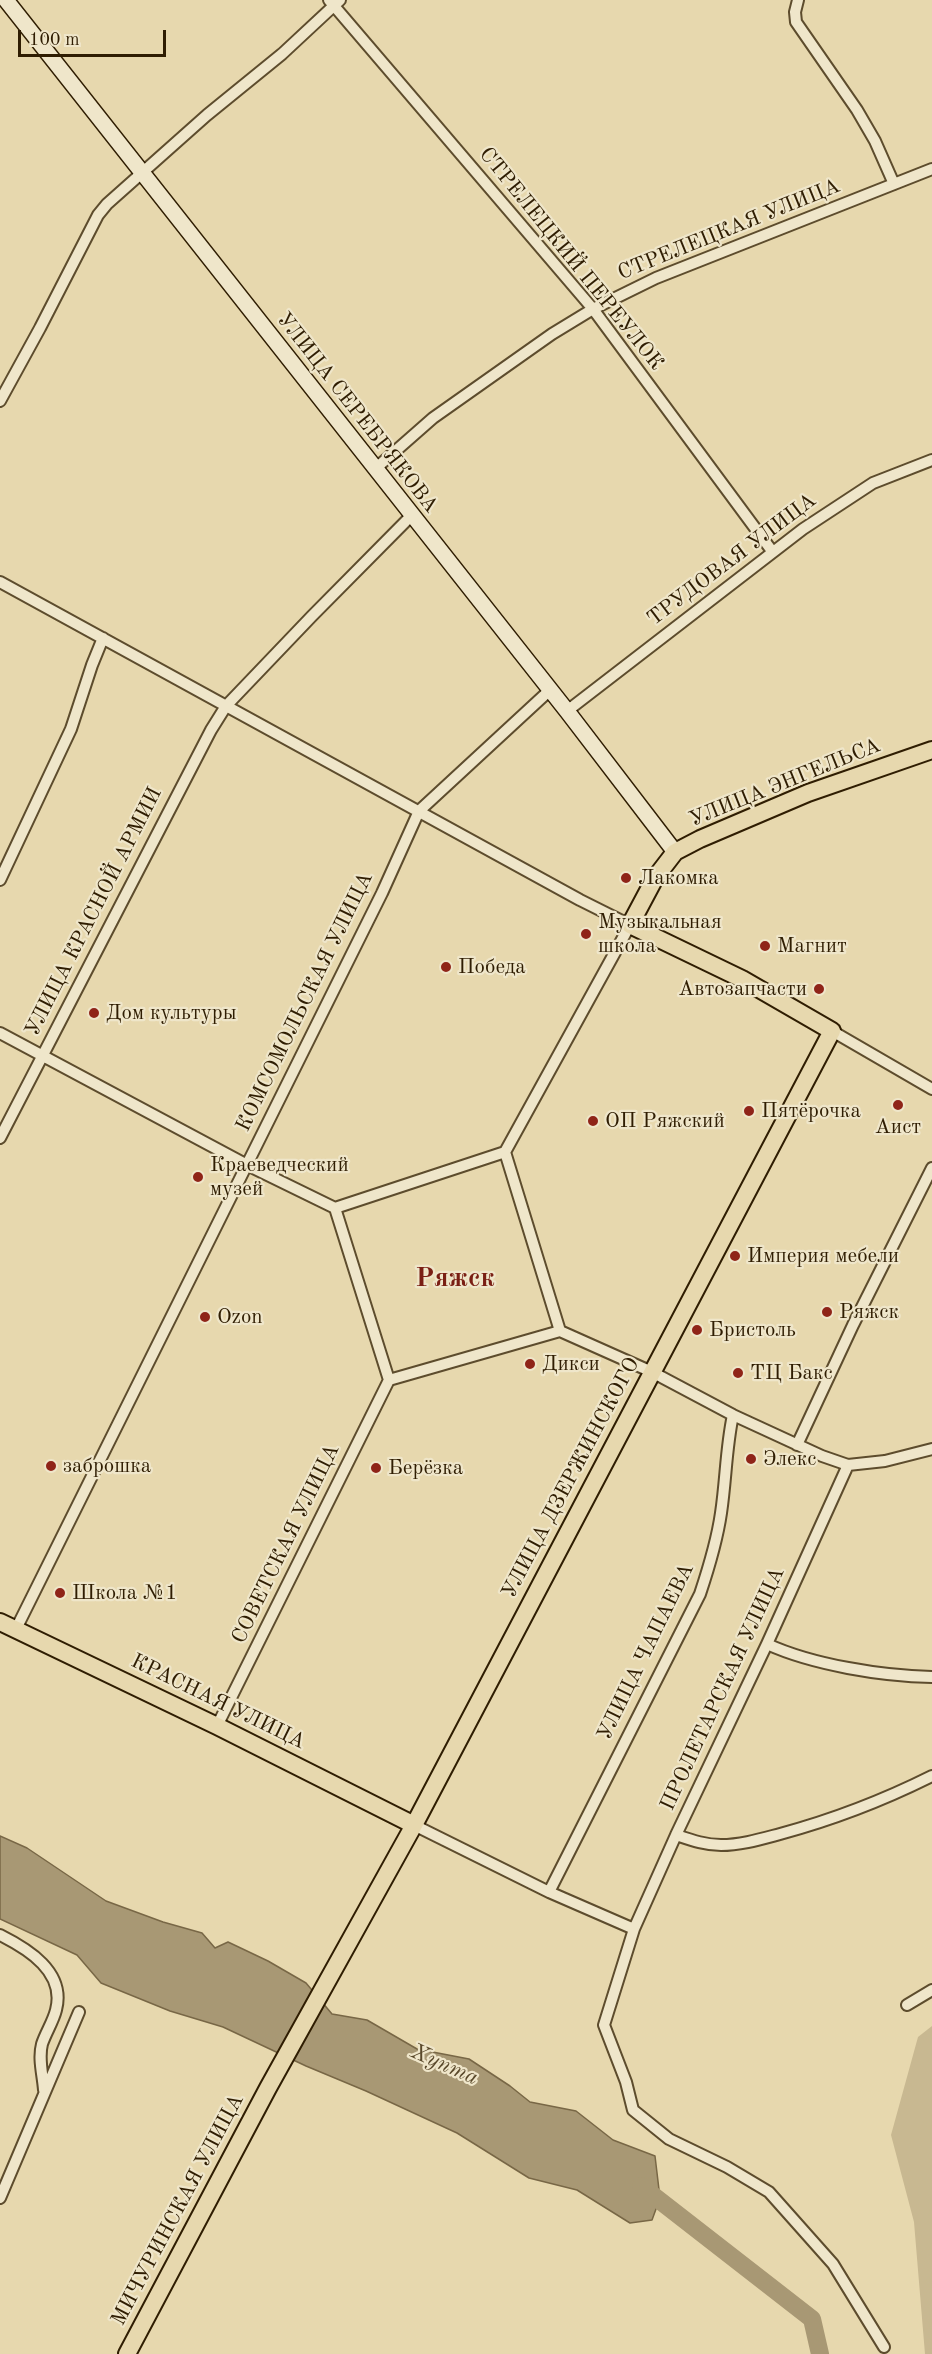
<!DOCTYPE html>
<html>
<head>
<meta charset="utf-8">
<style>
  body { margin:0 }
  #map { position:relative; width:932px; height:2354px; overflow:hidden; background:#e7d8ae; font-family:"Old Standard TT",serif }
  canvas { display:block }
  .scale { position:absolute; left:18px; top:30px; width:148px; height:27px; box-sizing:border-box; border:3px solid #2f1d02; border-top:0; padding-left:8px; font-size:18px; line-height:21px; white-space:nowrap; color:#2f1d02; -webkit-text-stroke:4px #efe6ca; paint-order:stroke }
</style>
</head>
<body>
<div id="map">
<canvas width="932" height="2354"></canvas>
<div class="scale">100 m</div>
</div>
<script>
const ctx = document.querySelector('canvas').getContext('2d');
ctx.lineJoin = 'round';
function fillPath(path, color) {
  ctx.fillStyle = color;
  ctx.fill(path, 'evenodd');
}
function trace(path, color, width, dash) {
  ctx.strokeStyle = color;
  ctx.lineWidth = width;
  ctx.lineCap = dash ? 'butt' : 'round';
  ctx.setLineDash(dash || []);
  ctx.stroke(path);
}
function label(font, color, halo, rows, align = 'center') {
  ctx.font = font + ' "Old Standard TT",serif';
  ctx.lineWidth = 4.5;
  ctx.setLineDash([]);
  ctx.textBaseline = 'middle';
  ctx.strokeStyle = halo;
  ctx.fillStyle = color;
  for (const [text, x, y, turn = 0] of rows) {
    ctx.save();
    ctx.translate(x, y);
    ctx.rotate((+turn || 0) * Math.PI / 180);
    ctx.textAlign = isNaN(turn) ? turn : align;
    if (halo) ctx.strokeText(text, 0, 0);
    ctx.fillText(text, 0, 0);
    ctx.restore();
  }
}
fillPath(new Path2D(`
  M932,2026V2354H925L914,2222L891,2135L918,2037Z`), '#c8b891');
const water = new Path2D(`
  M0,1836L27,1848L106,1901L163,1922L202,1933L215,1948L228,1942L268,1961L306,1983L332,2014L367,2020L417,2049L469,2059L510,2086L530,2102L576,2111L613,2140L655,2156L660,2198L652,2220L630,2223L577,2190L529,2178L457,2133L366,2091L306,2066L223,2027L170,2011L101,1983L77,1955L0,1919Z`);
fillPath(water, '#a89874');
trace(water, '#786746', 1.5);
trace(new Path2D(`
  M641,2186L812,2319L820,2354`), '#a89874', 18);
const minor = new Path2D(`
  M329,0L593,309L772,551
  M798,0L795,12L796,22L857,110L875,141L894,184
  M0,401L40,328L98,215L107,204L207,115L282,54L340,0
  M375,469L433,418L552,334L593,309L656,278L932,169
  M0,582L580,900L630,925L505,1152
  M567,711L803,529L873,483L932,460
  M0,880L71,729L92,665L103,638
  M832,1031L932,1089
  M0,1033L247,1165L335,1208
  M0,1138L211,730L226,706L312,616L411,516
  M505,1152L560,1331
  M335,1208L389,1380L560,1331
  M335,1208L505,1152
  M560,1331L652,1372L733,1415L822,1456L848,1465L885,1461L932,1449
  M797,1445L853,1325L932,1168
  M848,1465L767,1644L676,1835L634,1929L604,2025L626,2082L633,2110L669,2139L727,2167L769,2192L833,2264L884,2347
  M16,1629L382,893L419,811L550,690
  M767,1644C813,1665 882,1676 932,1677
  M217,1726L389,1380
  M414,1825L549,1892L634,1929
  M676,1835C691,1840 705,1845 721,1845C741,1845 761,1839 780,1834C832,1820 884,1800 932,1776
  M549,1892L700,1594C709,1567 717,1541 721,1513C726,1480 726,1447 733,1415
  M0,1935C28,1949 66,1972 56,2010C53,2022 46,2032 42,2044C38,2059 43,2075 44,2090
  M907,2005L932,1990
  M0,2198L79,2012`);
const secondary = new Path2D(`
  M6,0L567,711L675,852`);
const primary = new Path2D(`
  M0,1622L217,1726L414,1825
  M127,2354L268,2088L414,1825L832,1031L742,979L630,925L655,878L675,852L700,839L808,793L932,750`);
trace(minor, '#5d4c2d', 14);
trace(secondary, '#2f1d02', 18);
trace(primary, '#2f1d02', 20);
trace(minor, '#efe6ca', 10);
trace(secondary, '#efe6ca', 15);
trace(primary, '#e7d8ae', 16);
for (const [x, y, r, color] of [
  [626,878,6,"#8f2418"],
  [586,934,6,"#8f2418"],
  [765,946,6,"#8f2418"],
  [446,967,6,"#8f2418"],
  [819,989,6,"#8f2418"],
  [94,1013,6,"#8f2418"],
  [898,1105,6,"#8f2418"],
  [749,1111,6,"#8f2418"],
  [593,1121,6,"#8f2418"],
  [198,1177,6,"#8f2418"],
  [735,1256,6,"#8f2418"],
  [827,1312,6,"#8f2418"],
  [205,1317,6,"#8f2418"],
  [697,1330,6,"#8f2418"],
  [530,1364,6,"#8f2418"],
  [738,1373,6,"#8f2418"],
  [751,1459,6,"#8f2418"],
  [51,1466,6,"#8f2418"],
  [376,1468,6,"#8f2418"],
  [60,1593,6,"#8f2418"]
]) {
  const dot = new Path2D();
  dot.arc(x, y, r, 0, 2 * Math.PI);
  ctx.fillStyle = color;
  ctx.fill(dot);
  trace(dot, '#efe6ca', 2);
}
label('21px', '#2f1d02', '#efe6ca', [
  ["СТРЕЛЕЦКАЯ УЛИЦА",729,230,-22],
  ["СТРЕЛЕЦКИЙ ПЕРЕУЛОК",571,259,51],
  ["УЛИЦА СЕРЕБРЯКОВА",357,413,52],
  ["ТРУДОВАЯ УЛИЦА",732,560,-37],
  ["УЛИЦА ЭНГЕЛЬСА",785,783,-22],
  ["УЛИЦА КРАСНОЙ АРМИИ",94,912,-63],
  ["КОМСОМОЛЬСКАЯ УЛИЦА",305,1002,-64],
  ["УЛИЦА ДЗЕРЖИНСКОГО",571,1478,-62],
  ["СОВЕТСКАЯ УЛИЦА",286,1544,-64],
  ["УЛИЦА ЧАПАЕВА",646,1652,-64],
  ["ПРОЛЕТАРСКАЯ УЛИЦА",723,1689,-65],
  ["КРАСНАЯ УЛИЦА",218,1702,26],
  ["МИЧУРИНСКАЯ УЛИЦА",178,2210,-62]
]);
label('21px', '#2f1d02', '#efe6ca', [
  ["Лакомка",638,878],
  ["Музыкальная",598,922],
  ["школа",598,946],
  ["Магнит",777,946],
  ["Победа",458,967],
  ["Автозапчасти",807,989,"right"],
  ["Дом культуры",106,1013],
  ["Пятёрочка",761,1111],
  ["ОП Ряжский",605,1121],
  ["Аист",898,1127,"center"],
  ["Краеведческий",210,1165],
  ["музей",210,1189],
  ["Империя мебели",747,1256],
  ["Ряжск",839,1312],
  ["Ozon",217,1317],
  ["Бристоль",709,1330],
  ["Дикси",542,1364],
  ["ТЦ Бакс",750,1373],
  ["Элекс",763,1459],
  ["заброшка",63,1466],
  ["Берёзка",388,1468],
  ["Школа №1",72,1593]
], 'left');
label('italic 22px', '#59482a', '#efe6ca', [
  ["Хупта",444,2065,24]
]);
label('bold 27px', '#7a1f14', '#efe6ca', [
  ["Ряжск",455,1279]
]);
</script>
</body>
</html>
